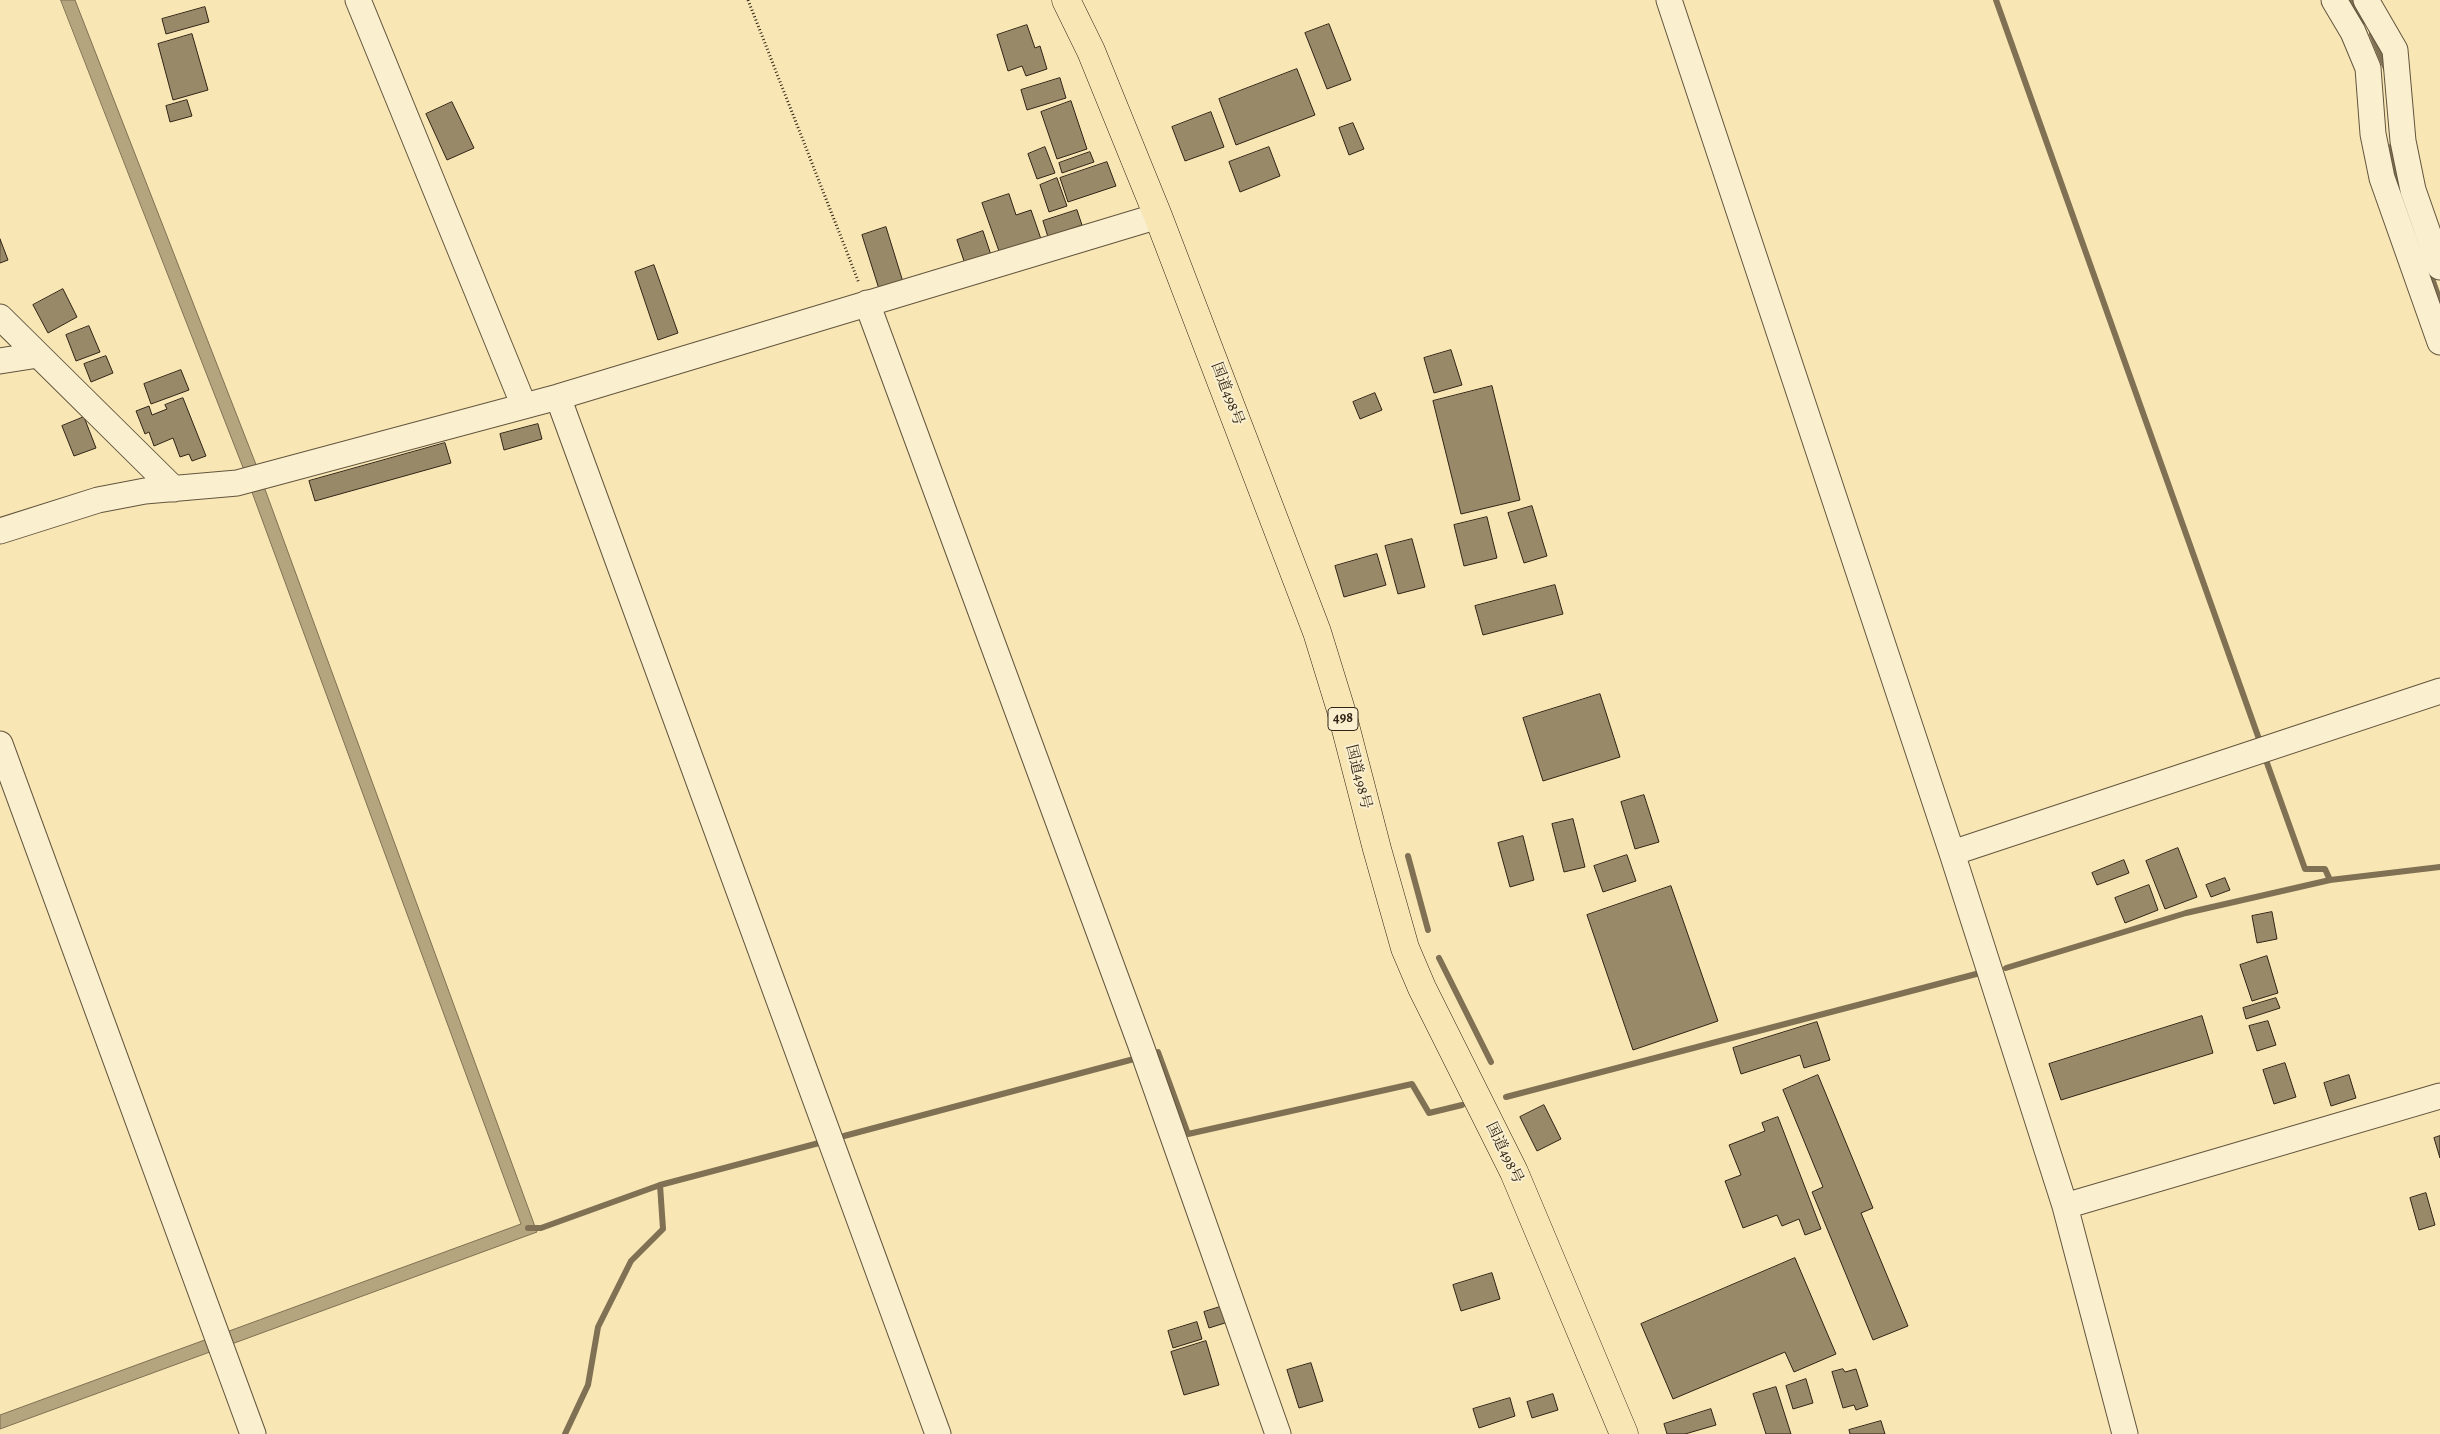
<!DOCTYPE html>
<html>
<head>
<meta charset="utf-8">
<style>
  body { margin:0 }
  canvas { display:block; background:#f8e7b4 }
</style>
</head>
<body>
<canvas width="2440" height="1434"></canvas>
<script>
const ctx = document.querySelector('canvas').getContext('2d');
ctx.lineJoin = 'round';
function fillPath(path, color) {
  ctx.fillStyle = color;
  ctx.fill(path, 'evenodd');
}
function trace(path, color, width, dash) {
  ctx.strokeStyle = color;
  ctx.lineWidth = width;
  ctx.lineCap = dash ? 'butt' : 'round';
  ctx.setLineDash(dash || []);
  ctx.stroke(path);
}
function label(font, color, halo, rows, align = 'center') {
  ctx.font = font + ' Alegreya,"Noto Serif JP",serif';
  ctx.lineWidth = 4;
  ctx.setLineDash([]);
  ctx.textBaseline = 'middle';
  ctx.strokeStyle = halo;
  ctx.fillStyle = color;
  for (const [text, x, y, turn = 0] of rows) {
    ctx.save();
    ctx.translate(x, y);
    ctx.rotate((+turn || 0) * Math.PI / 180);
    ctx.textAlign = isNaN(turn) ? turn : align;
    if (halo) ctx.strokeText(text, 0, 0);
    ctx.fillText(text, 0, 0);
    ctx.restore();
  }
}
const water = new Path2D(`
  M61,0H75L255,462L537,1232L0,1429V1415L521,1224L242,465Z`);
fillPath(water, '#b4a57e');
trace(water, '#807154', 1);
trace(new Path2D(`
  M1996,0L2259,739
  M2351,0L2364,21
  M2372,34L2387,71
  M2392,146L2394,172L2403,199
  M2428,267L2440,301
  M2267,763L2305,869H2325L2330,880
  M1408,856L1428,930
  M1439,958L1491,1062
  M2006,968L2186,913L2330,880L2440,867
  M1158,1052L1188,1134L1412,1084L1429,1113L1462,1105
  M1506,1097L1980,973
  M844,1136L1134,1059
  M528,1228H541L660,1185L819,1143
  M565,1434L588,1385L598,1327L631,1261L663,1229L660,1185`), '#807154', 6);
const building = new Path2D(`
  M205,7L209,22L166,34L162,19Z
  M1329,24L1351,80L1327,89L1305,33Z
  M1027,25L1035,48L1040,46L1047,69L1026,76L1022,66L1008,71L997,35Z
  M192,34L208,90L173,100L158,44Z
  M1297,69L1315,115L1236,145L1219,99Z
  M1060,78L1066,98L1027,110L1021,90Z
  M187,100L192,116L170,122L166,106Z
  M1071,101L1087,149L1057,159L1041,112Z
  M452,102L474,148L447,160L426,114Z
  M1211,112L1224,147L1185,161L1172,127Z
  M1353,123L1364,149L1349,155L1339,128Z
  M1045,147L1055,173L1037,179L1028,154Z
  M1269,147L1280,176L1240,192L1229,162Z
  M1090,152L1094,162L1062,173L1059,163Z
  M1107,162L1116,186L1068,202L1060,178Z
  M1057,178L1067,206L1049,212L1040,185Z
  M1009,194L1016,215L1031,210L1041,239L1000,254L982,203Z
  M1077,210L1082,225L1048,237L1043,221Z
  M886,227L903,282L879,289L862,235Z
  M983,231L991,255L965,264L957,240Z
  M0,239L8,260L0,263Z
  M654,265L678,333L658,340L635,272Z
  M63,289L77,317L48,333L33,305Z
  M89,326L100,352L76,361L66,335Z
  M1451,350L1462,385L1434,393L1424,358Z
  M106,356L113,373L91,382L84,364Z
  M181,370L189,390L151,404L144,384Z
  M1492,386L1520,500L1461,514L1433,401Z
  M1375,393L1382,410L1360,419L1353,402Z
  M183,398L206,456L192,461L189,454L180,457L173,438L154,446L149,432L145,434L136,411L149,406L152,415L167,409L165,405Z
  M84,417L96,448L74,456L62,426Z
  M538,424L542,439L504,450L500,434Z
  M445,443L451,463L315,501L309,481Z
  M1532,506L1547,556L1524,563L1508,513Z
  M1487,517L1497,558L1464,566L1454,525Z
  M1412,539L1425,587L1398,594L1385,546Z
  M1377,554L1386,585L1344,597L1335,566Z
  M1555,585L1563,614L1483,635L1475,606Z
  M1600,694L1620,757L1543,781L1523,718Z
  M1644,795L1659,842L1635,849L1621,802Z
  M1573,819L1585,867L1564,872L1552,824Z
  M1523,836L1534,880L1510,887L1498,843Z
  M2178,848L2197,897L2165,909L2146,861Z
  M1627,855L1636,881L1603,892L1594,866Z
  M2124,860L2129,873L2097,885L2092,873Z
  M2225,878L2230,890L2211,897L2206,885Z
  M2149,885L2158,910L2125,923L2115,898Z
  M1671,886L1718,1021L1633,1050L1587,915Z
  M2272,912L2277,939L2257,943L2252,916Z
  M2267,956L2278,993L2252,1001L2240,965Z
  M2276,998L2280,1008L2246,1019L2243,1008Z
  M2202,1016L2213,1053L2061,1100L2049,1064Z
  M2268,1021L2276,1045L2257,1051L2249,1026Z
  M1817,1022L1830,1060L1804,1068L1800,1055L1741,1074L1733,1048Z
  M2285,1063L2296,1097L2274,1104L2263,1070Z
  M1818,1075L1873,1208L1861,1213L1908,1326L1873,1340L1812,1192L1823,1187L1783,1090Z
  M2349,1075L2356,1098L2331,1106L2324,1083Z
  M1544,1105L1561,1139L1537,1151L1520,1117Z
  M1778,1117L1821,1229L1805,1235L1799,1219L1782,1226L1777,1215L1743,1228L1725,1181L1741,1175L1729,1145L1765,1131L1762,1123Z
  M2440,1136V1158L2434,1138Z
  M2426,1193L2435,1225L2419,1230L2410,1198Z
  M1795,1258L1836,1354L1794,1372L1785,1352L1673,1399L1641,1324Z
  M1492,1273L1500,1299L1461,1311L1453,1285Z
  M1223,1306L1228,1322L1209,1328L1204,1312Z
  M1197,1322L1202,1339L1173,1348L1168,1331Z
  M1206,1341L1219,1385L1184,1395L1171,1352Z
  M1311,1363L1323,1401L1299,1408L1287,1370Z
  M1843,1369L1845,1372L1856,1369L1868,1406L1856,1410L1854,1405L1843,1408L1832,1372Z
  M1806,1379L1813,1403L1793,1409L1786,1386Z
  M1776,1387L1791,1434H1766L1753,1394Z
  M1553,1394L1558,1410L1532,1418L1527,1402Z
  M1510,1398L1515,1416L1479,1428L1473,1409Z
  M1711,1409L1716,1425L1685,1434H1667L1664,1424Z
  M1881,1421L1885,1434H1850L1849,1430Z`);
fillPath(building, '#988968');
trace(building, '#312416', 1);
const minor = new Path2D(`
  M358,0L524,406
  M1669,0L1952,853L2065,1206L2125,1434
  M2334,0L2353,32L2368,68L2373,134L2382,178L2440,342
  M2366,0L2395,50L2403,141L2413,190L2440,267
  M867,303L1140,1043L1278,1434
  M0,317L174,489
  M0,361L38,355
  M558,397L938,1434
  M0,531L98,500L145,491L237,483L558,397L1158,216
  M0,744L253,1434
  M1952,853L2440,691
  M2065,1206L2440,1096`);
const highway = new Path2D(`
  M1066,0L1091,51L1158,216L1317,632L1341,710L1377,849L1405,948L1422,988L1514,1172L1624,1434`);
trace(minor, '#63553e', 27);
trace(highway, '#312416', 29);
trace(new Path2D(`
  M748,0L859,283`), '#312416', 3, [1, 2.5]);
trace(minor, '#faefce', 25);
trace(highway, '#f8e7b4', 28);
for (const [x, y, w] of [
  [1343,719,30]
]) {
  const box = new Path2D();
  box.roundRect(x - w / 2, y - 11.5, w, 23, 4);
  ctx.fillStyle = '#faefce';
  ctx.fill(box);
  trace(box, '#312416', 1);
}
label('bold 14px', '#312416', null, [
  ["498",1343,719]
]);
label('15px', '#312416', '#faefce', [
  ["国道498号",1227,394,69],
  ["国道498号",1358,777,76],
  ["国道498号",1504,1153,64]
]);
</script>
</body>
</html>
